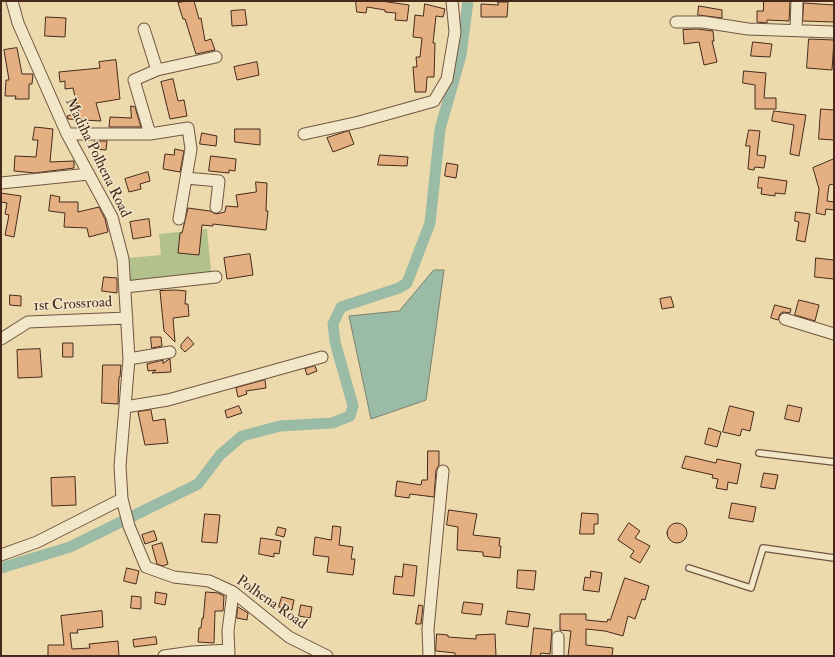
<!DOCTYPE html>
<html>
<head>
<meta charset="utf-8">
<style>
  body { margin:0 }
  #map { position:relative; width:835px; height:657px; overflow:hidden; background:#ecdaad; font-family:"IM FELL Double Pica",serif }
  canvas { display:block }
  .frame { position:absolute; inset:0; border:2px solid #47291c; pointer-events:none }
</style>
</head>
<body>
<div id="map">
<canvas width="835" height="657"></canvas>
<div class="frame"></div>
</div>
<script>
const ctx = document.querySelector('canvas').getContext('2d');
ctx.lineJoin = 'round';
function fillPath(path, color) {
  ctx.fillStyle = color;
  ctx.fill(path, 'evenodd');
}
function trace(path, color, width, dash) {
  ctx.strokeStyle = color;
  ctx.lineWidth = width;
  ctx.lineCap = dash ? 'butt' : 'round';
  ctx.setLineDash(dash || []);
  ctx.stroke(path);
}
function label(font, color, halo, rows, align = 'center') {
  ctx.font = font + ' "IM FELL Double Pica",serif';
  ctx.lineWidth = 3;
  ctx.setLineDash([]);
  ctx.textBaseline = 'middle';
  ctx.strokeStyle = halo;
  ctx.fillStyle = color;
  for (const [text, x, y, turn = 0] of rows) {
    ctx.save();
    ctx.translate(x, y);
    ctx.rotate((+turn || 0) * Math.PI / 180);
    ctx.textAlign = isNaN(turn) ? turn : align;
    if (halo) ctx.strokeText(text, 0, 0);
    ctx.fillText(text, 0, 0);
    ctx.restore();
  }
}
fillPath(new Path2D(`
  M207,229L211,272L130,281L128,258L161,255L159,234Z`), '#b3c18d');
const water = new Path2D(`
  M434,270H444L426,400L371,419L349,316L399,311Z`);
fillPath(water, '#9abba5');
trace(water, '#79816e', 1);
trace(new Path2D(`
  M1,568L70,547L198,484L220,455L242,436L280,426L332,423L350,416L353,406L335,342L333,324L341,307L399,288L407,283L430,223L440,129L461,55L468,1`), '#9abba5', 11);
const building = new Path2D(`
  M186,1H194L199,19L201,18L205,41L211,39L215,50L196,54L185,19H183L178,3Z
  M356,1H381L409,5L407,21L395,20L396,13L385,12V10L367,7L366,13L357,12Z
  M764,1H790L789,21L767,20V23L757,22V11H763Z
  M498,2H508L507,17H481V4L498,5Z
  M804,3L834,5V22L803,21Z
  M425,4L445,9L443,17L436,16L433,43H435L434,77H427L426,92H415L413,67H417L416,57H420L422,38L413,37L415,15L423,16Z
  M699,6L722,10V18L698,15Z
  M245,10L247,25L232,26L231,11Z
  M46,17L66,18L65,37L45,36Z
  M697,29L713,31L714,41H712L717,62L704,65L699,42L684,44L683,30Z
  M809,39L834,40L832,70L807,68Z
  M753,42L772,44L770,57L751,56Z
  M17,48L22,74H33L32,84H29V99H15L16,96H5L6,80H9L4,50Z
  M116,60L120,99L96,103L101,121L68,119L67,116L79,113L73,88L65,89V81L60,82L59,72L100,68L99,62Z
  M257,62L259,75L237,80L234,67Z
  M744,71L766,73L764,98H776V109H755V85L743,83Z
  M173,79L178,101L184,100L187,116L170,119L161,82Z
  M131,106L135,107L141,127H109L110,117L131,118Z
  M821,109L834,110V140L819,139Z
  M774,111L806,115L799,156L790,154L794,125L772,121Z
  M35,127L53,129L50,162L74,161V168L35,173L14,171L15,156L36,157L38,140H33Z
  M235,129H260V145L235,142Z
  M749,130L760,131L757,155L766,156L764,168L755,167L754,170L748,169L750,146H746Z
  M349,131L354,144L333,152L327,138Z
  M202,133L217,136L216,146L200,144Z
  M95,141H107L106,150L94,149Z
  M175,149L184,151L180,172L163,169L165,154L174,155Z
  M380,155L408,157L407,166L378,165Z
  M211,156L236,159L235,171L229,170V173L209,171Z
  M834,159V184L829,185L827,201L834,202V210L826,209L825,215L816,213L819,189L813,168Z
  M447,163L458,165L456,178L445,176Z
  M148,172L150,181L140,184L141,189L129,192L125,179Z
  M759,177L787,181L785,194L775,193V196L761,194L762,188H758Z
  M256,182L267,183L266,211H268L266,230L213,224V226L202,225L199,255L178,253L180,233H182L188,208L210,211L216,214L225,212L226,206L238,207L236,195L256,192Z
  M1,193L21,196L14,237L5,235L9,215L5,214L7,203L1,202Z
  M51,195L60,197L59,202H78V212L99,207L105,219L108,232L89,237L87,228L64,227L65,213L49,211Z
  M796,212L810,214L805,242L796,240L799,222L795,221Z
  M149,219L151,236L133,239L130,222Z
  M250,254L253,275L227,279L224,258Z
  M816,258L834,260V279L815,277Z
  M104,277L117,278V293L102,291Z
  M176,290L186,291L185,304H188L189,316L173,318L175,342L164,331L160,291Z
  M10,295L21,296V306L10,305Z
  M671,297L674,307L662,309L660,299Z
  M799,300L819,305L815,321L795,315Z
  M775,305L791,309L790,313L783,312L780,314L778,320L771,318Z
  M151,337H161L162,346L152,348Z
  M188,337L194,344L185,352L181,348V345Z
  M63,343H73V357H63Z
  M40,349L42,377L18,378L17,350Z
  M170,359L171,372L152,373L156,370L148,371L147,364L163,360V363Z
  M103,365H121L120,377H119L118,404L102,403Z
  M315,366L317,371L307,375L305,369Z
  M265,380L266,388L246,391L247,394L238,397L236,388Z
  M788,405L802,408L799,422L785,419Z
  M239,406L242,413L227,418L225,411Z
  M730,406L754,412L750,431L742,429L740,436L723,432Z
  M151,410L153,421L165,419L168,443L145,445L138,412Z
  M709,428L721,432L717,447L705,444Z
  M428,451H439V465L436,470L434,497L410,494L409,498L395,496L397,481L421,485L422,480H427Z
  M686,456L716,463L717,459L741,464L737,484L728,482L727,490L716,488L718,479L712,478L713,475L682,468Z
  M764,473L778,475L775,489L761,487Z
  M75,477L76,505L52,506L51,478Z
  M732,503L756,507L753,522L729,518Z
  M449,510L477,514L473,535L500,538L499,546H501L500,558L483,556V552L457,550L458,527L447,525Z
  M582,513L598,514V524H594V534H580Z
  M205,514L220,515L217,543L202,542Z
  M629,523L640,531L635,538L650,546L640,563L630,557L634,551L618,540Z
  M667 533a10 10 0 1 1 20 0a10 10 0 1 1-20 0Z
  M333,526L341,527L339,545L353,547L351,559H355L353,575L327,572L329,557L313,555L315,537L331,540Z
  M278,527L286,529L284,537L276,535Z
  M154,531L157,540L145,544L142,535Z
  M261,538L281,541L279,554L274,553V557L259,554Z
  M162,543L168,564L163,566L157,564L152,546Z
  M404,564L417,566L414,596L393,594L395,576L402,577Z
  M127,568L139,571L136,584L124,581Z
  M518,570L536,571L534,590L517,588Z
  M591,571L602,573L599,592L583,590L585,577L590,578Z
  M625,578L649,586L645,600L642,599L635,619L628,616L623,636L605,631L586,629V645L613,648L612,656H568L571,631L560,630V614H586V620L607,622L608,619L610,620Z
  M156,592L167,594L165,605L155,603Z
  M206,592L218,593L224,596L223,611H215L214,643L198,642L199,628H201L202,618H203Z
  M132,596L141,597V609L131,608Z
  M282,597L294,600L292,610L279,607Z
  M464,602L483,604L481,615L462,613Z
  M301,605L312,607L310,618L299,616Z
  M419,605L423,606L421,624H416Z
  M238,607L248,613L247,620L237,618Z
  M102,611L103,627L77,630L78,633H70L72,649L90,648L89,644L118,641L119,656H48V645H64L61,616Z
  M508,611L530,614L528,627L506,624Z
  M534,628L552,630L550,654L541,653L540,656H531Z
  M437,634L448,635V637L476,639V635L495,634L496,656H455V653L436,651Z
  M156,637L157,644L134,647L133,640Z`);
fillPath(building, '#e4b082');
trace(building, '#47291c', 1);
const service = new Path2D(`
  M759,453L834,462
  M689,568L751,588L763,548L834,558`);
const minor = new Path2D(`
  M12,1L18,23L67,134L112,217L123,259L129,359L120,466L122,499L129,526L146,567L174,577L209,581L233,592L289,637L327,656
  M676,22H703L748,29L834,32
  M144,29L157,70
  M796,30L797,1
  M67,134H150L188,128L191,149L179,219
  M150,134L134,80L157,70L216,57
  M304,134L359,122L434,101L447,79L455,32L452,1
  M186,178L219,181L216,207
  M1,183L89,174
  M125,287L216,277
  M785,319L834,334
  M1,339L28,322L127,318
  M129,359L170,352
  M125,407L168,400L322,357
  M1,555L37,542L122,499
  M164,656L192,652L229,650
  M229,656L228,631L233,592
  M429,656L428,629L443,471
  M558,656V637`);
trace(service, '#705540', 8);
trace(minor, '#705540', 13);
trace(service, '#f3e7ca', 5.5);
trace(minor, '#f3e7ca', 11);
label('15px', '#47291c', '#f3e7ca', [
  ["Madiha Polhena Road",97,158,64],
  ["1st Crossroad",73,305,-3],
  ["Polhena Road",271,603,35]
]);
</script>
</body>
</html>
